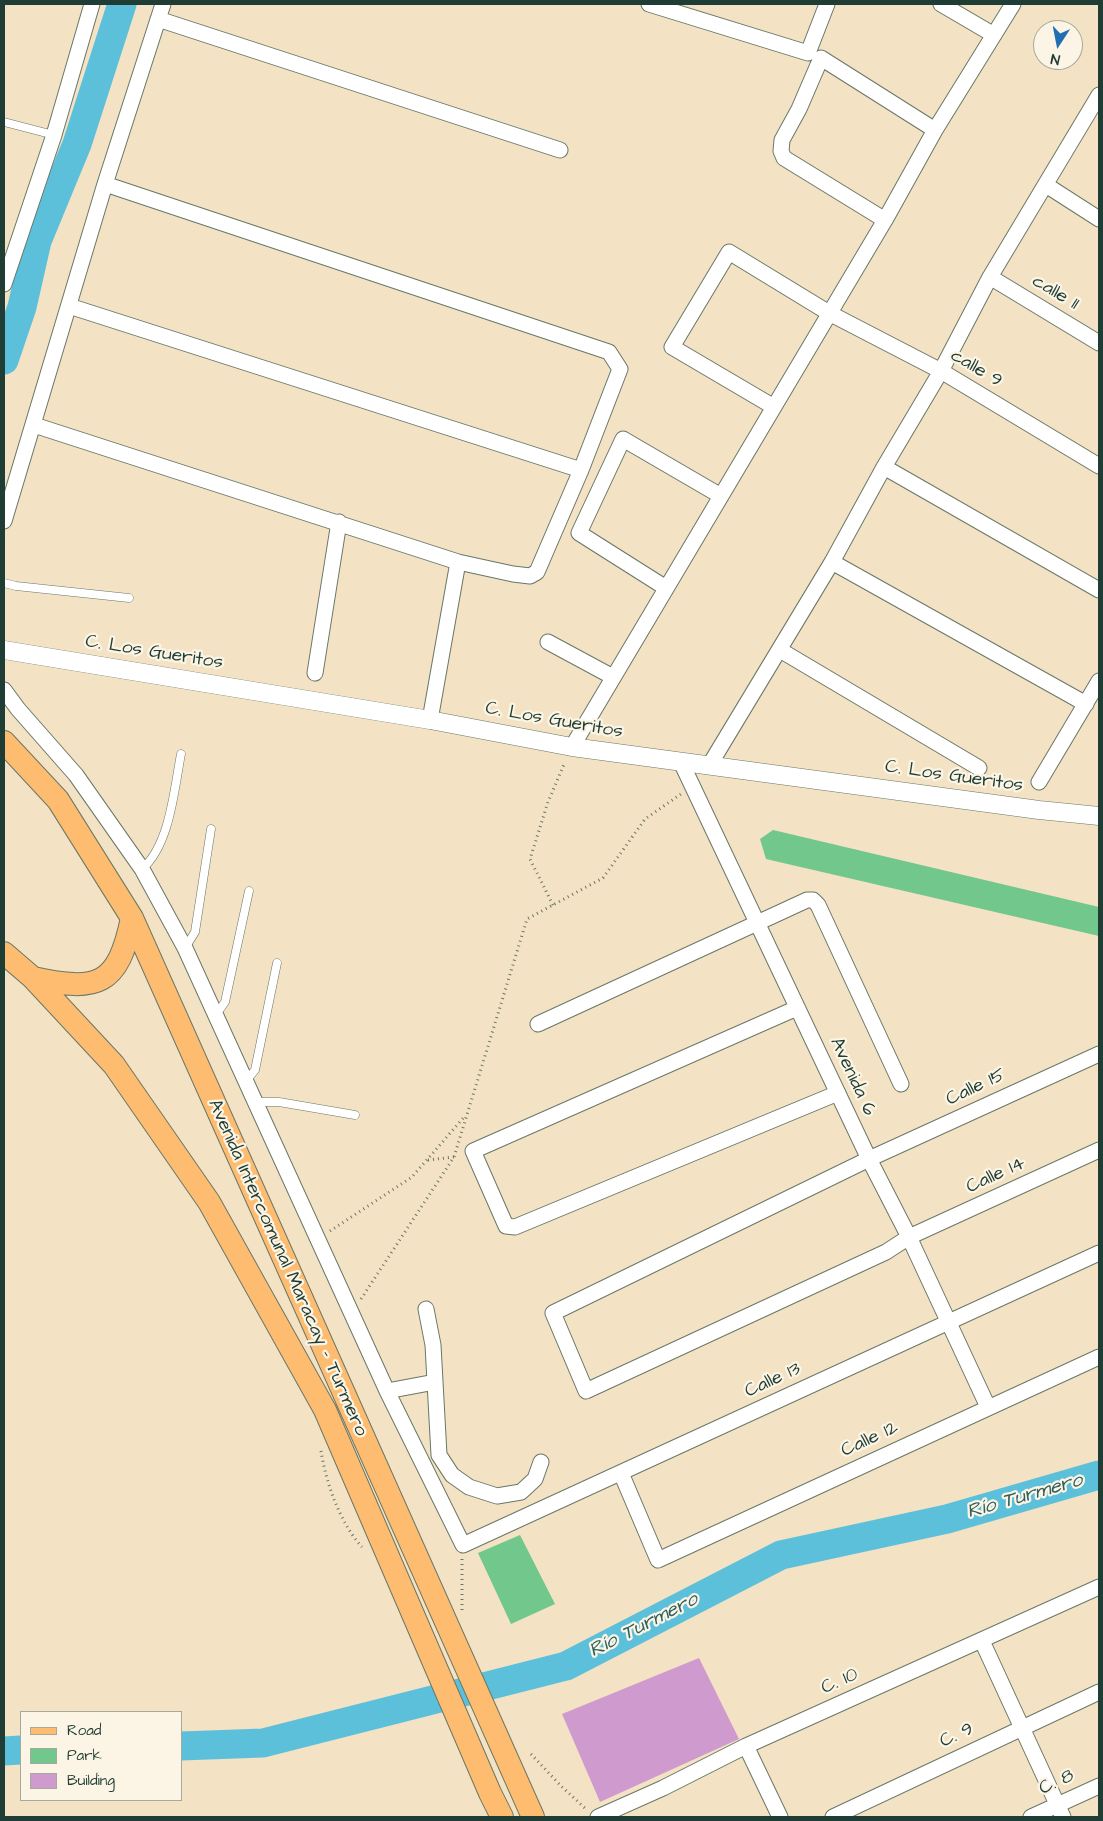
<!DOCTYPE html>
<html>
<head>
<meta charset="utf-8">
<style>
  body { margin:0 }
  #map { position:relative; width:1103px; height:1821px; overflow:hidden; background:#f3e2c4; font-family:"Architects Daughter",sans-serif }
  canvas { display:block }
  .frame { position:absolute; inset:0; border:5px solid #1f3d34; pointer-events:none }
  .legend { position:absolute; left:20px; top:1711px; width:162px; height:90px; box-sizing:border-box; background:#fcf5e5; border:1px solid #a4ab9e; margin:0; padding:6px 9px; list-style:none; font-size:15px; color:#1f3d34 }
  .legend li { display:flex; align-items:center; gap:10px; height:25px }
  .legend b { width:25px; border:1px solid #a4ab9e }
  .north { position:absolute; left:1033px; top:20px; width:50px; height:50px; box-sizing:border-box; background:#fcf5e5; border:1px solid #a4ab9e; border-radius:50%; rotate:191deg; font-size:14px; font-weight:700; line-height:20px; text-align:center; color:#1f3d34 }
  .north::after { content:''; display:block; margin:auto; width:18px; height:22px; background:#1f6fb2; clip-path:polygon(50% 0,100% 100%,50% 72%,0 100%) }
</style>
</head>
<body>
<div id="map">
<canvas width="1103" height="1821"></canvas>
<div class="frame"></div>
<ul class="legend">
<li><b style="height:6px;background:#febc70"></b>Road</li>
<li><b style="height:14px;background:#71c78c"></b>Park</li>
<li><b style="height:14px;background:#cf9bce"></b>Building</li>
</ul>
<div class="north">N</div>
</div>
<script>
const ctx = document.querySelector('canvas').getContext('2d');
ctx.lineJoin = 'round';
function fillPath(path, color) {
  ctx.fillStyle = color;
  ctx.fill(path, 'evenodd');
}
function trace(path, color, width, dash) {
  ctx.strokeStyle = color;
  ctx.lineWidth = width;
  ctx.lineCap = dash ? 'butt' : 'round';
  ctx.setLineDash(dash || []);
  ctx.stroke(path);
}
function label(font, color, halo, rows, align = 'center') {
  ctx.font = font + ' "Architects Daughter",sans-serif';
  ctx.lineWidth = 4.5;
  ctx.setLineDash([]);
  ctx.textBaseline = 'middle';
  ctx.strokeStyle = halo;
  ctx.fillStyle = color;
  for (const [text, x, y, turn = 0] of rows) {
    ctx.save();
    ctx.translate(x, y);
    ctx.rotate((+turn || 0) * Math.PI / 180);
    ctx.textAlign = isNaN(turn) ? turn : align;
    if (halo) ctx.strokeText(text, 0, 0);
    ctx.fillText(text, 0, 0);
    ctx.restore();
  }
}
fillPath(new Path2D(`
  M773,830L1099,907V936L766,859L760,839Z
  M520,1535L555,1604L511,1624L478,1553Z`), '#71c78c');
trace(new Path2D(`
  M4,360L22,307L37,241L77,144L122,4
  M181,1746L263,1743L566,1666L781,1555L947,1519L1099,1475
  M4,1751L21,1750`), '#5dc0db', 29);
fillPath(new Path2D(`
  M699,1658L739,1739L600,1802L562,1714Z`), '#cf9bce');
const service = new Path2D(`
  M4,122L54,135
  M4,583L16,586L129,598
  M142,869C170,845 174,790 181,754
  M185,948L195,932L211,829
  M215,1016L225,1002L249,891
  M246,1081L255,1070L277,963
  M254,1102H279L355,1115`);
const minor = new Path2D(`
  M649,4L808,53L827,4
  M941,4L994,35
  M158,19L560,150
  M1046,185L1099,219
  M885,220L784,158L781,151L782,140L799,109L821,58L935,130
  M990,277L1099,343
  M4,284L54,135L92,4
  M69,306L581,470
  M774,407L672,347L729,252L829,313L941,371L1099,466
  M34,425L458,562L513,574L530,576L537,572L581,470L620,369L609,352L105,184
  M884,467L1099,590
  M4,521L105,184L163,4
  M832,562L1086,704
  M666,588L579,533L623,439L721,496
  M548,642L613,677
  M780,650L979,768
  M315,673L339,522
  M4,690L18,709L76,775L142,869L185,948L387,1391L463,1545L1099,1253
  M430,720L458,562
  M572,747L885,220L935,130L1013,4
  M681,762L869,1159L909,1237L988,1407
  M709,766L832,562L884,467L941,371L990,277L1099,95
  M1039,782L1099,681
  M797,1008L473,1151L506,1226L515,1227L838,1093
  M538,1024L781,912L807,900H813L818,905L901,1084
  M1099,1054L869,1159L553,1313L586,1391L886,1252L909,1237L1099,1150
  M426,1309L433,1345L439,1455L452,1475L469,1487L497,1496L521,1492L535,1479L541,1462
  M387,1391L435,1382
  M621,1473L658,1560L1099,1357
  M982,1641L1063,1817
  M746,1746L780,1817
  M598,1817L663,1788L746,1746L1099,1587
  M833,1817L1099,1692
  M1031,1817L1099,1786`);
const tertiary = new Path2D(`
  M4,650L430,720L572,747L1039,810L1099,816`);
const primary = new Path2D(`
  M4,742L58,800L132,918L533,1817
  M4,953L33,978L114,1065L209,1202L325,1410L490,1793L502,1817
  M33,978C98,992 118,986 132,918`);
trace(service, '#697766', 9);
trace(minor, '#697766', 17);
trace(tertiary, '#697766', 19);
trace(primary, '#697766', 24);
trace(new Path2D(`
  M553,905L530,859L548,802L565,762
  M428,1160L454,1157
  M330,1231L412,1177L465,1116
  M361,1299L454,1157L527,919L603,878L645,819L681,794
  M321,1451C326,1483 340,1523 362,1547
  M462,1559V1611
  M531,1754L561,1786L587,1810`), '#697766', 3, [1, 4]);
trace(service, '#fff', 8);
trace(minor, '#fff', 15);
trace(tertiary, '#fff', 18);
trace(primary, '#febc70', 22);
label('19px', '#1f3d34', '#fcf5e5', [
  ["calle 11",1055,293,31],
  ["calle 9",976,369,31],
  ["C. Los Gueritos",154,653,9],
  ["C. Los Gueritos",554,721,10],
  ["C. Los Gueritos",954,777,8],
  ["Avenida 6",852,1077,65],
  ["Calle 15",976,1088,-25],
  ["Calle 14",996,1176,-25],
  ["Avenida Intercomunal Maracay - Turmero",287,1268,66],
  ["Calle 13",773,1381,-25],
  ["Calle 12",870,1440,-25],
  ["C. 10",840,1682,-24],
  ["C. 9",957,1736,-25],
  ["C. 8",1057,1783,-25]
]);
label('italic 20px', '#2e5e5e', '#fcf5e5', [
  ["Río Turmero",1025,1497,-16],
  ["Río Turmero",644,1626,-27]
]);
</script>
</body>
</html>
